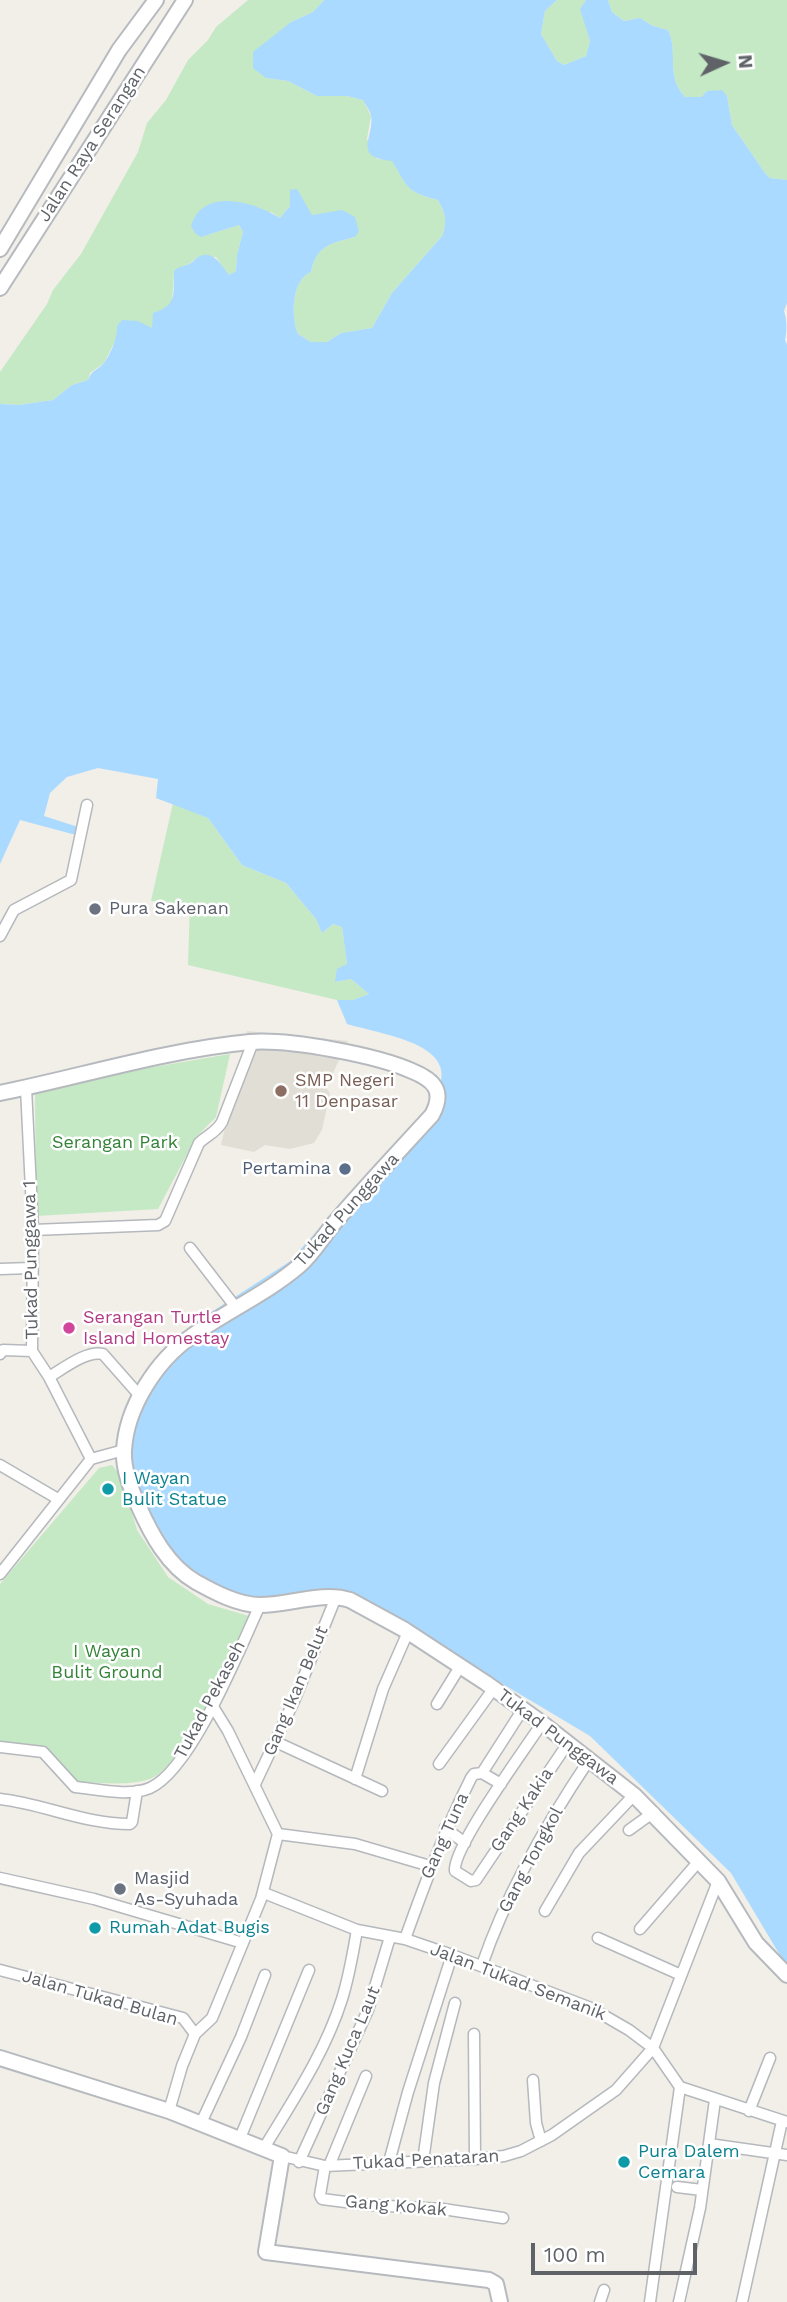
<!DOCTYPE html>
<html>
<head>
<meta charset="utf-8">
<style>
  body { margin:0 }
  #map { position:relative; width:787px; height:2302px; overflow:hidden; background:#f1efe8; font-family:"Work Sans",sans-serif }
  canvas { display:block }
  .north { position:absolute; left:689px; top:28px; width:70px; height:70px; -webkit-text-stroke:5px #fff; paint-order:stroke; rotate:86deg; font-size:19px; font-weight:700; line-height:28px; text-align:center; color:#5f6368 }
  .north::after { content:''; display:block; margin:auto; width:24px; height:32px; background:#5f6368; clip-path:polygon(50% 0,100% 100%,50% 72%,0 100%) }
  .scale { position:absolute; left:531px; top:2243px; width:166px; height:32px; box-sizing:border-box; border:4px solid #5f6368; border-top:0; padding-left:9px; font-size:21px; line-height:24px; white-space:nowrap; color:#5f6368; -webkit-text-stroke:5px #fff; paint-order:stroke }
</style>
</head>
<body>
<div id="map">
<canvas width="787" height="2302"></canvas>
<div class="north">N</div>
<div class="scale">100 m</div>
</div>
<script>
const ctx = document.querySelector('canvas').getContext('2d');
ctx.lineJoin = 'round';
function fillPath(path, color) {
  ctx.fillStyle = color;
  ctx.fill(path, 'evenodd');
}
function trace(path, color, width, dash) {
  ctx.strokeStyle = color;
  ctx.lineWidth = width;
  ctx.lineCap = dash ? 'butt' : 'round';
  ctx.setLineDash(dash || []);
  ctx.stroke(path);
}
function label(font, color, halo, rows, align = 'center') {
  ctx.font = font + ' "Work Sans",sans-serif';
  ctx.lineWidth = 5;
  ctx.setLineDash([]);
  ctx.textBaseline = 'middle';
  ctx.strokeStyle = halo;
  ctx.fillStyle = color;
  for (const [text, x, y, turn = 0] of rows) {
    ctx.save();
    ctx.translate(x, y);
    ctx.rotate((+turn || 0) * Math.PI / 180);
    ctx.textAlign = isNaN(turn) ? turn : align;
    if (halo) ctx.strokeText(text, 0, 0);
    ctx.fillText(text, 0, 0);
    ctx.restore();
  }
}
fillPath(new Path2D(`
  M247,1031L348,1041L326,1088L330,1093L322,1130L314,1143L290,1149L265,1145L254,1152L221,1145Z`), '#e1ded6');
fillPath(new Path2D(`
  M248,0H324L313,12L291,22L266,78L288,81L317,96H347L363,100L371,116L367,139L377,159L392,160C409,189 405,191 438,200C445,212 448,222 442,236L392,293L372,328L341,333L327,342H311L298,334C291,317 291,280 311,272C316,246 331,243 355,237L290,206L280,218L271,212L201,237L239,225L243,232L237,255L236,271L229,276L216,257L200,256L187,265L174,271L172,303L152,329L118,335L104,363L90,373L88,380L72,385L53,400L19,405L0,404V372L47,304L53,290L81,254L138,152L147,123L166,100L188,60L208,40L216,27Z
  M557,0H586L581,9L590,41L586,56L564,65L557,61L541,34L545,11Z
  M608,0H787V180L770,178L765,173L732,125L727,96L707,91L701,97H685C665,75 679,53 668,30L653,26L640,18L624,21L612,12Z
  M173,803L208,818L242,865L286,883L316,919L322,933L333,924L342,927L347,964L335,982L351,979L369,994L353,1000H337L188,965L190,904L151,901Z
  M230,1054L216,1117L196,1137L158,1209L36,1216L35,1087Z
  M112,1465L121,1476L137,1530L168,1577L208,1604L252,1617C235,1649 182,1766 152,1778C129,1787 101,1782 77,1782L48,1749L0,1742V1584L99,1468Z`), '#c5e8c5');
fillPath(new Path2D(`
  M324,0H557L545,11L541,34L557,61L564,65L586,56L590,41L580,9L586,0H608L612,12L624,21L640,18L653,26L668,30C679,53 665,75 685,97H701L707,91L722,90L727,96L732,125L765,173L770,178L787,180V303L784,311C787,320 787,331 785,340L787,345V1962L781,1957L731,1873L590,1736L347,1591L271,1600L226,1591L177,1566L135,1484L125,1427L163,1352L196,1322L289,1262L417,1120L421,1123L430,1113L426,1109C477,1046 391,1037 347,1024L337,1000H353L369,994L351,979L335,982L337,969L347,964L342,927L333,924L322,933L316,919L286,883L242,865L208,818L156,798L158,779L98,768L67,777L50,793L44,816L78,827L76,835L20,820L0,864V404L19,405L53,400L72,385L88,380C91,371 96,371 103,364C110,356 118,337 117,326L122,320L138,321L152,328L153,313C178,305 173,295 174,271C179,266 183,267 189,264C192,263 195,259 198,257C213,249 221,265 229,275L236,271L237,255L243,232L239,225L201,237L195,233L191,226C203,186 255,202 280,218L290,206V190L297,189L312,215L342,210L355,217L359,231L355,237C331,243 316,246 311,272C291,280 291,317 298,334L311,342H327L341,333L372,328L392,293L442,236C448,222 445,212 438,200C405,191 409,189 392,161C351,157 375,137 371,115C370,111 365,104 363,100L347,96H317L288,81L266,78L253,68V52L291,22L313,12Z`), '#aadaff');
const street = new Path2D(`
  M0,936L14,910L71,880L87,805
  M26,1088L33,1230L32,1351L49,1377L91,1459
  M33,1230L158,1225L165,1221L199,1143C208,1134 216,1133 222,1122L253,1042
  M190,1248L237,1309
  M0,1269L31,1268
  M0,1354L3,1350L32,1351
  M49,1377C64,1368 87,1350 103,1354L140,1396
  M0,1465L58,1499
  M0,1574L91,1459L124,1450
  M437,1704L461,1665
  M542,1723C526,1748 452,1848 455,1871L471,1881L476,1880L568,1743
  M276,1742L382,1791
  M0,1747L43,1752L75,1787C97,1789 129,1797 150,1788C192,1769 240,1648 260,1605
  M439,1764L494,1688
  M482,1773L501,1784
  M355,1779L383,1689L408,1632
  M255,1784L294,1701L336,1597
  M0,1799C44,1804 84,1824 130,1824L132,1822L137,1791
  M445,1828L465,1843
  M629,1830L654,1812
  M278,1834L355,1844L430,1866
  M0,1878L94,1899L243,1943
  M264,1893L357,1930L405,1939L452,1955L591,2008L629,2030L653,2048L680,2087L787,2122
  M545,1911L579,1853L634,1795
  M640,1929L699,1861
  M598,1938L681,1975
  M405,1939C425,1883 444,1832 471,1778L474,1774L482,1773L523,1709
  M482,1965C507,1892 546,1824 589,1760
  M0,1970L183,2018L195,2034
  M474,2034L475,2159
  M533,2080L536,2123L541,2141
  M169,2111L182,2066L195,2034L212,2018L261,1899L278,1834L228,1731L212,1705
  M749,2111L770,2058
  M201,2123L241,2037L265,1975
  M240,2138L309,1970
  M709,2144L787,2155
  M264,2148C293,2100 325,2053 342,1999C349,1977 353,1953 357,1930
  M282,2156L325,2166L475,2159L504,2156L521,2151L552,2135L616,2090L653,2048L718,1881
  M423,2161L434,2083L455,2003
  M299,2162L368,2010L390,1937
  M389,2162L408,2092L452,1955
  M325,2166L320,2195L322,2199L369,2205L443,2209L503,2218
  M329,2166L366,2076
  M677,2187L702,2190
  M600,2302L604,2290
  M650,2302L680,2087
  M679,2302L700,2208L715,2100
  M742,2302L782,2121`);
const secondary = new Path2D(`
  M0,249L119,50L156,0
  M0,288L185,0
  M0,1093C83,1076 166,1050 250,1042C290,1039 376,1055 412,1071C434,1080 445,1091 432,1115C400,1150 367,1185 336,1221C323,1236 314,1253 299,1266C266,1294 227,1311 192,1336C157,1360 126,1407 124,1451C123,1470 131,1490 139,1507C151,1534 168,1566 196,1582C214,1592 238,1605 260,1605C289,1605 322,1591 350,1600L405,1630L486,1683L542,1723L634,1795L718,1881L756,1943L787,1975
  M0,2058L169,2111L282,2156L266,2252L489,2280L496,2284L500,2302`);
trace(street, '#b5b8bc', 13);
trace(secondary, '#b6babf', 18);
trace(street, '#fff', 10);
trace(secondary, '#fff', 14);
for (const [x, y, r, color] of [
  [95,909,7,"#6b7280"],
  [281,1091,7,"#8d6e63"],
  [345,1169,7,"#5c6f8a"],
  [69,1328,7,"#d1479c"],
  [108,1489,7,"#0f9aa8"],
  [120,1889,7,"#6b7280"],
  [95,1928,7,"#0f9aa8"],
  [624,2162,7,"#0f9aa8"]
]) {
  const dot = new Path2D();
  dot.arc(x, y, r, 0, 2 * Math.PI);
  ctx.fillStyle = color;
  ctx.fill(dot);
  trace(dot, '#fff', 2.5);
}
label('18px', '#5f6368', '#fff', [
  ["Jalan Raya Serangan",92,144,-57],
  ["Tukad Punggawa",347,1210,-48],
  ["Tukad Punggawa 1",31,1260,-91],
  ["Gang Ikan Belut",296,1691,-67],
  ["Tukad Pekaseh",210,1700,-62],
  ["Tukad Punggawa",558,1737,37],
  ["Gang Kakia",522,1810,-56],
  ["Gang Tuna",445,1836,-66],
  ["Gang Tongkol",531,1860,-62],
  ["Jalan Tukad Semanik",518,1982,21],
  ["Jalan Tukad Bulan",100,1998,16],
  ["Gang Kuca Laut",348,2051,-67],
  ["Tukad Penataran",426,2160,-3],
  ["Gang Kokak",396,2206,5]
]);
label('18px', '#5b616d', '#fff', [
  ["Pura Sakenan",109,909],
  ["Masjid",134,1879],
  ["As-Syuhada",134,1900]
], 'left');
label('18px', '#785e54', '#fff', [
  ["SMP Negeri",295,1081],
  ["11 Denpasar",295,1102]
], 'left');
label('18px', '#348238', '#fff', [
  ["Serangan Park",115,1143],
  ["I Wayan",107,1652],
  ["Bulit Ground",107,1673]
]);
label('18px', '#4e5e75', '#fff', [
  ["Pertamina",331,1169]
], 'right');
label('18px', '#b23c85', '#fff', [
  ["Serangan Turtle",83,1318],
  ["Island Homestay",83,1339]
], 'left');
label('18px', '#0d838f', '#fff', [
  ["I Wayan",122,1479],
  ["Bulit Statue",122,1500],
  ["Rumah Adat Bugis",109,1928],
  ["Pura Dalem",638,2152],
  ["Cemara",638,2173]
], 'left');
</script>
</body>
</html>
